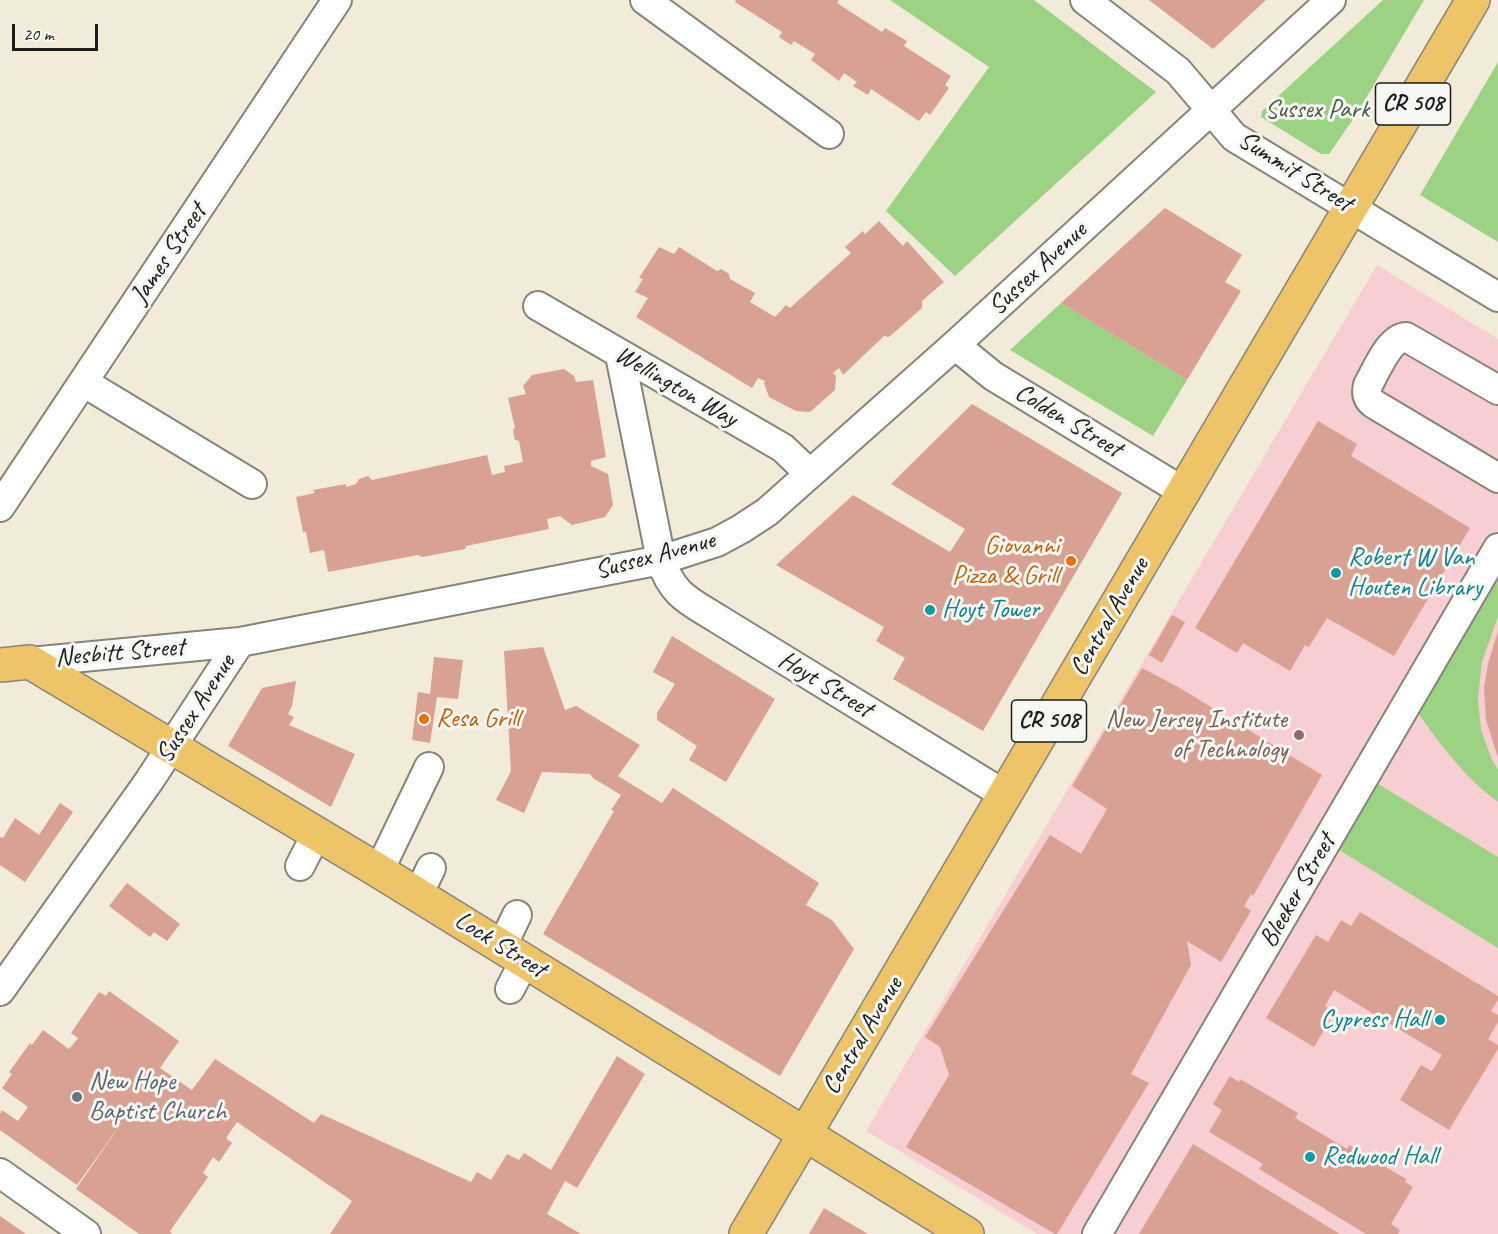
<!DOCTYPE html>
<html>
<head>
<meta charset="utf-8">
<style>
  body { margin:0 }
  #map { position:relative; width:1498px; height:1234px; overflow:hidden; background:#f2ebd9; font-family:Caveat,sans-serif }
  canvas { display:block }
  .scale { position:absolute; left:12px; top:24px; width:86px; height:27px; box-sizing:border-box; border:3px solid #1c1c1c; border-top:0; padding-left:8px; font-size:18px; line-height:21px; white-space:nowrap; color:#1c1c1c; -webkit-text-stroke:4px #f6f6f2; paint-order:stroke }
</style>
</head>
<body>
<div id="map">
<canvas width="1498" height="1234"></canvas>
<div class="scale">20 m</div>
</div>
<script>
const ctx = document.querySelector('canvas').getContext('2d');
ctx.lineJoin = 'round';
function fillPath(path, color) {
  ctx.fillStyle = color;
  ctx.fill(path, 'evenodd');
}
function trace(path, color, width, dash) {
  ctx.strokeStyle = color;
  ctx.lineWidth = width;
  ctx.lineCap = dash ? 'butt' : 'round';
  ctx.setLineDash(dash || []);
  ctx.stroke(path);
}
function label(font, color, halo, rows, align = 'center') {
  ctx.font = font + ' Caveat,sans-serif';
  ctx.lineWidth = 6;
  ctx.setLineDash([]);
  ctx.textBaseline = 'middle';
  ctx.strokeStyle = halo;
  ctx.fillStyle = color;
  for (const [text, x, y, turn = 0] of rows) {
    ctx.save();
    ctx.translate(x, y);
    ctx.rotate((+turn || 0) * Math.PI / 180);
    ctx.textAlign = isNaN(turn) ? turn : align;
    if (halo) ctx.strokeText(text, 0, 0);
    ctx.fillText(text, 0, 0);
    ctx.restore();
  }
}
fillPath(new Path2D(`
  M1377,265L1498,339V1234H1037L866,1131Z`), '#f7cfd2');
fillPath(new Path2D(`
  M890,0H1034L1156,92L955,276L886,211L989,67Z
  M1383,0H1424L1356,115L1329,154H1321L1261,117L1262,111Z
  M1498,62V242L1420,195Z
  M1061,303L1187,380L1153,436L1010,350Z
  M1498,576V616L1482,662L1478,698L1481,730L1492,760L1498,770V802C1465,778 1439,743 1416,710Z
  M1375,782L1498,857V948L1336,848Z`), '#9bd284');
fillPath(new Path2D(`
  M736,0H839L837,3L882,32L885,28L907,41L904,46L951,76L945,85L949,88L930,115L926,112L919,121L871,89L868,95L853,86L857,82L844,73L839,81L811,60L815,54L794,41L791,45L779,37L782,32L735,2Z
  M1149,0H1266L1213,49Z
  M1165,208L1242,255L1225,282L1241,291L1187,380L1061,303Z
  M879,221L903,246L907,241L944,282L922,301V308L889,337L884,336L843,375L839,368L833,373L836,376L835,390L810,412L796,411L769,397L764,383L765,381L758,378L752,388L636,317L648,298L635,292L643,279L639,278L659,247L674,254L679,247L717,271L721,269L729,274L730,279L755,293L750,302L775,317L786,305L790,308L851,253L845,247L863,231L865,234Z
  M564,369L574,376L576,382L593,380L606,457L591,461V466L608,474L613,505L605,517L572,525L560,516L547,519L549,529L466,546L465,549L422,557L418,555L328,572L324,550L310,553L306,532H303L296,497L315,493L313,490L346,484V487L356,484L359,479L368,476L372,480L487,455L492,475L505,472L504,466L523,462L519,441L515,440L513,430L515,428L508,398L526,394L523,386L532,375Z
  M972,404L1122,493L983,731L893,679L905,658L876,641L884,627L776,565L853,495L950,552L965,529L891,484Z
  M1318,421L1357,444L1351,456L1470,528L1394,656L1327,618L1309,647L1305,645L1290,671L1243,643L1237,653L1195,628Z
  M1172,615L1185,622L1162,663L1149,655Z
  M1498,631V758L1486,720L1484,688L1488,664Z
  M672,636L775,699L726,782L689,760L697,746L657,720V713L675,684L653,672Z
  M543,647L565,710L576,706L640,745L618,776L662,803L673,788L819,883L806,905L832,920L854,949L780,1076L543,934L614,811L611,810L621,795L593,778L590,774L542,772L524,813L496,800L511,771L504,651Z
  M434,657L463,660L458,699L437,697L430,743L412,740L418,692L430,694Z
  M1142,668L1180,688L1322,775L1253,896L1251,894L1244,906L1251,911L1221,962L1187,941L1191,965L1131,1074L1149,1083L1057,1234H1055L906,1147L949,1075L940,1047L925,1037L1050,835L1081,854L1107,809L1072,786Z
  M296,681L292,706L288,714L294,717L289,725L355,754L331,807L228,746L262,688Z
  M60,803L73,812L25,882L0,865V837L3,838L15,818L39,835Z
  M127,883L180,924L167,941L154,932L150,937L109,906Z
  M1360,912L1498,996V1000L1491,1011L1498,1015V1022L1488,1039L1498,1045V1049L1449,1130L1400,1100L1421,1065L1432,1071L1442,1055L1334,990L1325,1006L1335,1012L1314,1047L1266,1018L1316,935L1328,942L1341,920L1351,926Z
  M109,991L179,1041L160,1068L192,1090L215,1059L314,1123L321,1114L471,1182L477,1172L491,1180L507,1154L519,1160L524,1153L551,1170L617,1056L645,1074L577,1188L565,1181L547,1214L581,1234H330L352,1201L237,1122L226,1138L232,1143L219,1162L213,1157L203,1173L208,1177L170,1231L172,1234H139L76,1189L125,1118L77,1185L0,1130V1114L2,1110L18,1121L28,1107L2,1088L12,1074L9,1072L30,1043L32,1045L43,1030L69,1049L78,1038L71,1033L99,992L106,996Z
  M1230,1076L1239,1082L1240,1079L1298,1113L1295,1118L1347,1149L1349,1145L1406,1179L1405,1182L1413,1187L1391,1224L1400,1230L1398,1234H1366L1259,1169L1263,1164L1209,1132L1222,1110L1213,1104Z
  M1193,1144L1340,1234H1139Z
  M824,1208L868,1234H809Z
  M0,1216L26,1234H0Z`), '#d8a193');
const minor = new Path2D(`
  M645,0L829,134
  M1085,0L1178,71L1234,137L1498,297
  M538,306L783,448L810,474
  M955,345L993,376L1184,492
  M620,355L661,560C672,595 689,601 718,619L1005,795
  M83,382L252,484
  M1498,390L1406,337C1389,338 1376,371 1368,385C1366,393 1367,399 1374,404L1498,478
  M0,507L337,0
  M30,662L240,642L661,560L717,542L741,529L767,512L955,345L1331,0
  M300,866L317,833
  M379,871L429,767
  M418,895L431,868
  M502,946L517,915
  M510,989L525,960
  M0,991L149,781L240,642
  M0,1173L86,1234
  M1097,1234L1498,548`);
const major = new Path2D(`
  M0,665L30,662L379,871L967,1234
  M746,1234L1473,0`);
trace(minor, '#87847a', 32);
trace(major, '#87847a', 36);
trace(minor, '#fff', 28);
trace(major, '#eec469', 33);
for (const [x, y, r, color] of [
  [1071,561,6,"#e8710a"],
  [1336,573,6,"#0f9aa8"],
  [930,610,6,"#0f9aa8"],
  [424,719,6,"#e8710a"],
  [1299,735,6,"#8d6e63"],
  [1440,1020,6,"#0f9aa8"],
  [77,1097,6,"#6b7280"],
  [1310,1157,6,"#0f9aa8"]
]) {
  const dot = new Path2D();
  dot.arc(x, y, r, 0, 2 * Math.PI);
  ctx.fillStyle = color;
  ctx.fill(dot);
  trace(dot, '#f6f6f2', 2);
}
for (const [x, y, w] of [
  [1413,104,75],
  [1049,721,75]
]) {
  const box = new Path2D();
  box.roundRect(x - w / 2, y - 21, w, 42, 4.5);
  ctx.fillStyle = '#f6f6f2';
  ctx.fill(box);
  trace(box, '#1c1c1c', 1.5);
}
label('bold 24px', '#1c1c1c', null, [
  ["CR 508",1413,104],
  ["CR 508",1049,721]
]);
label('26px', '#485c40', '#f6f6f2', [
  ["Sussex Park",1317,110]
]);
label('26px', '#1c1c1c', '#f6f6f2', [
  ["Summit Street",1295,172,32],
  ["James Street",169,254,-56],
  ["Sussex Avenue",1038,269,-43],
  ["Wellington Way",676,387,30],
  ["Colden Street",1068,421,31],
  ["Sussex Avenue",655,556,-15],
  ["Central Avenue",1110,617,-60],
  ["Nesbitt Street",120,653,-5],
  ["Hoyt Street",825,685,31],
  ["Sussex Avenue",196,709,-57],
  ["Bleeker Street",1298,891,-60],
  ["Lock Street",500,945,32],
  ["Central Avenue",863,1036,-59]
]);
label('26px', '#c56008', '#f6f6f2', [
  ["Giovanni",1059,546],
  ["Pizza & Grill",1059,576],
  ["Resa Grill",436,719,"left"]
], 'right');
label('26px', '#0d838f', '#f6f6f2', [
  ["Robert W Van",1348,558],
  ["Houten Library",1348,588],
  ["Hoyt Tower",942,610],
  ["Cypress Hall",1428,1020,"right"],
  ["Redwood Hall",1322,1157]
], 'left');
label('26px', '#785e54', '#f6f6f2', [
  ["New Jersey Institute",1287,720],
  ["of Technology",1287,750]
], 'right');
label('26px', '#5b616d', '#f6f6f2', [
  ["New Hope",89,1082],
  ["Baptist Church",89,1112]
], 'left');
</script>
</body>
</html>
